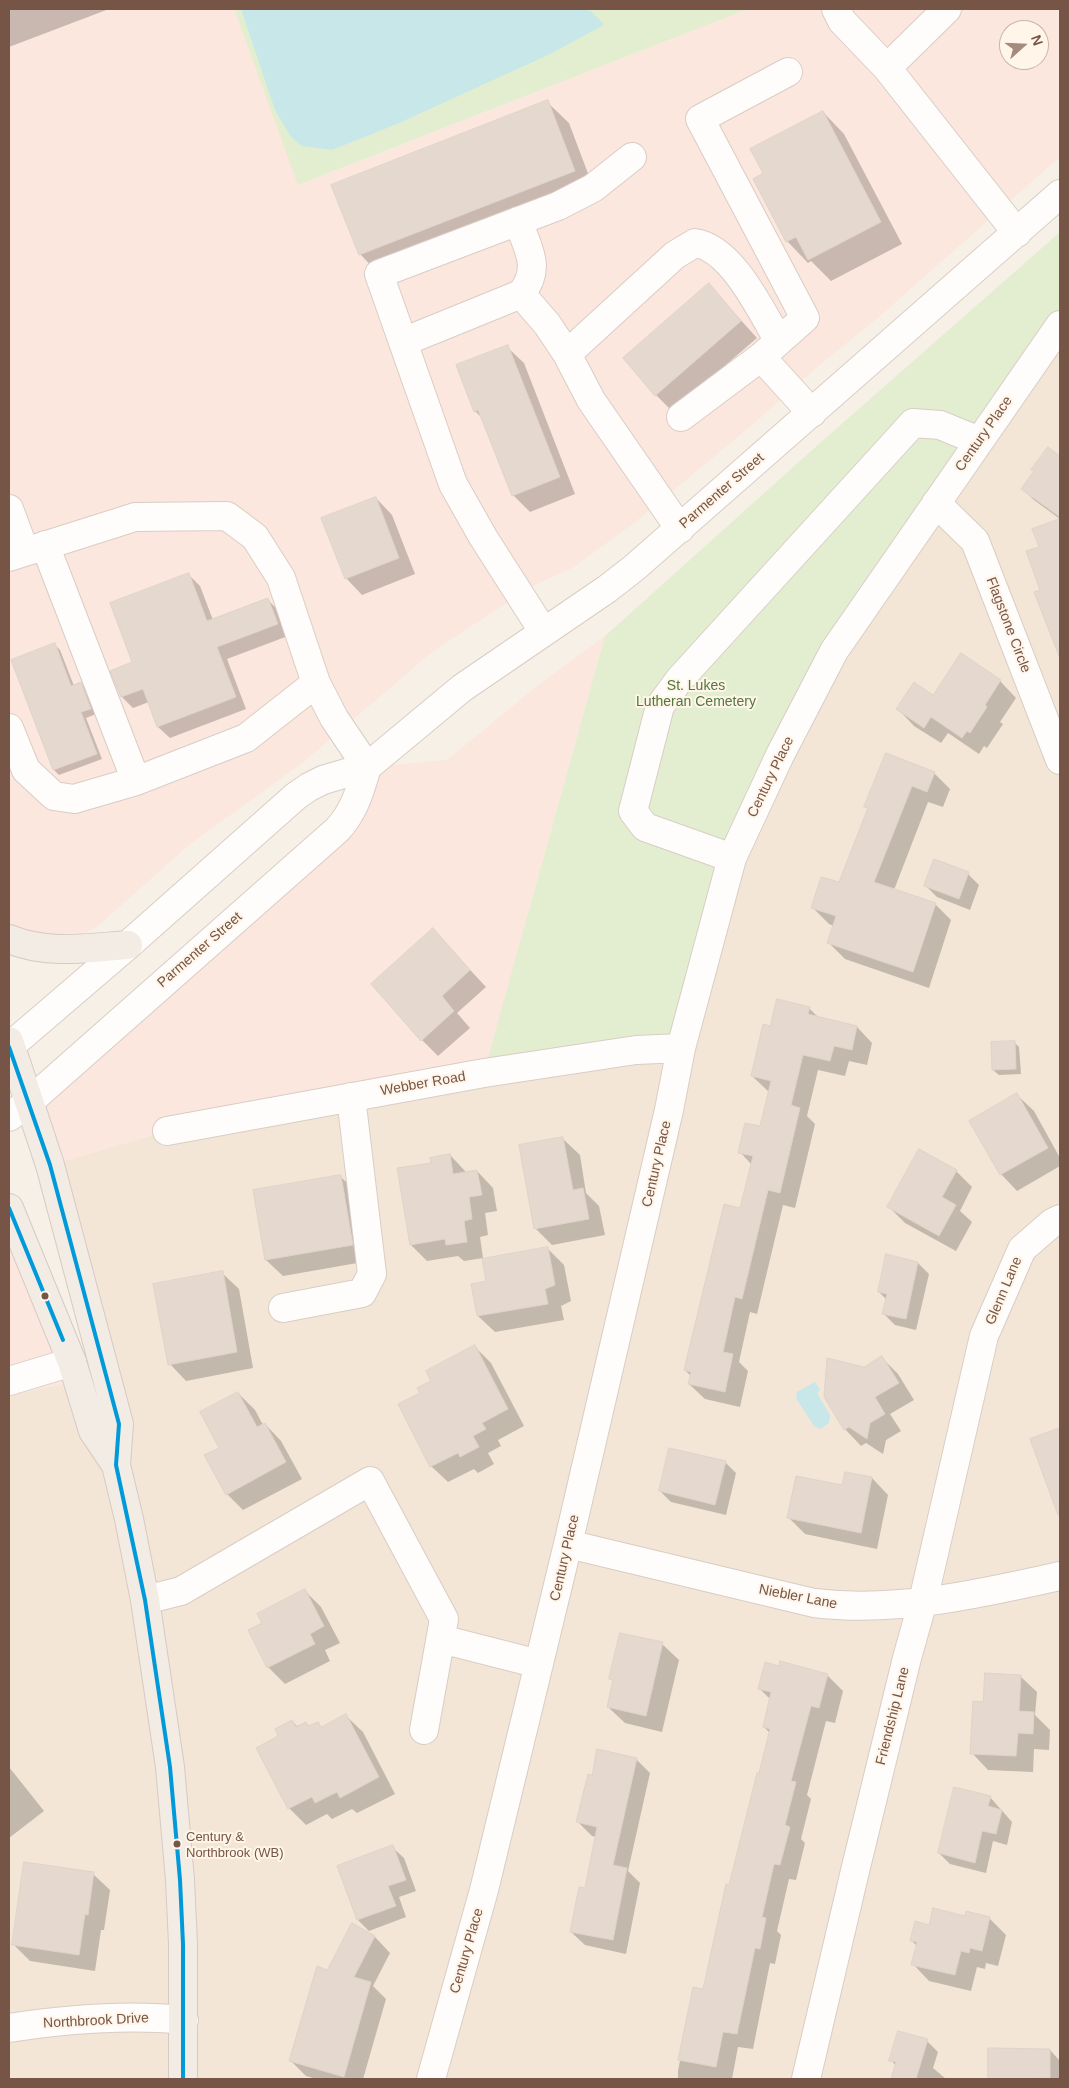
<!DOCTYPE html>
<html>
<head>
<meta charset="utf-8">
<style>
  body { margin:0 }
  #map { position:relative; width:1069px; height:2088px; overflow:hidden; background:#f7f0e7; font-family:Helvetica,sans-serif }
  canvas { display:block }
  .frame { position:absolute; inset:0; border:10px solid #775546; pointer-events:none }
  .north { position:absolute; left:999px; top:20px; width:50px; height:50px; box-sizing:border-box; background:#fff5e9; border:1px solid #c9b5a8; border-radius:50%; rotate:70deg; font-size:14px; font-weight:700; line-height:20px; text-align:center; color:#775546 }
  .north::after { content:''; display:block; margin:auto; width:18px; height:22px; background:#a48b7e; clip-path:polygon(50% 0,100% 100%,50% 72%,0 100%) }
</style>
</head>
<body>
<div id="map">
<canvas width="1069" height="2088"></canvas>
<div class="frame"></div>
<div class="north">N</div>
</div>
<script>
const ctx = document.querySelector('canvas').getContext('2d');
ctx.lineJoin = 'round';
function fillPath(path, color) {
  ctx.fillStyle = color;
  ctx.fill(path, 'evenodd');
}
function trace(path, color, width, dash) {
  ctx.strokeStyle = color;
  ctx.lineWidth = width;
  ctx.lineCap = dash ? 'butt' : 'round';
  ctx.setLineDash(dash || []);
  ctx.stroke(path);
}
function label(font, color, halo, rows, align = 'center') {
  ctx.font = font + ' Helvetica,sans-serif';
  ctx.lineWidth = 4;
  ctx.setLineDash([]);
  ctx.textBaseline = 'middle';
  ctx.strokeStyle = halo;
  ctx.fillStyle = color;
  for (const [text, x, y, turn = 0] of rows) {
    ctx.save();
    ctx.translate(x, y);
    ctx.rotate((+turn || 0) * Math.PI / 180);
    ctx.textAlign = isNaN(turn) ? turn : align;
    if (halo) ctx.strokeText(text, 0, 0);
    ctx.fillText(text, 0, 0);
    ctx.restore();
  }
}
fillPath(new Path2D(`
  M1060,325V2079H9V1395L78,1381L115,1464L50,1165L167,1131L780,755Z`), '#f3e6d6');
fillPath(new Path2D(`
  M9,9H234L299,185L748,9H1060V157L880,316L816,368L751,426L634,523L574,567L539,583L511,600L432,652L305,761L189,845L99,925L84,934L67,939L17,930L9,926ZM1009,30H1039V60H1009Z
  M605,636L484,1073L167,1131L50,1165L29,1103L337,830L367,767L447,760L537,686Z
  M9,1208L78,1381L9,1395Z`), '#fbe7dd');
fillPath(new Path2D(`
  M234,9H748L298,185Z
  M1060,232V325L780,755L681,1048L484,1073L605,636L820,443Z`), '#e3eed0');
fillPath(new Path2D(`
  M241,9H579L591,11L604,25L548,55L397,124L332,150L302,146L291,137L275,110Z
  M815,1382L820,1390L817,1393L830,1415L829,1423L820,1429L814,1426L796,1398L797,1392Z`), '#c8e7e8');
fillPath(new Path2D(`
  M9,9H109L9,47Z
  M547,102L569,123L595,192L381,276L360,254Z
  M823,112L844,134L902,244L831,281L811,261L808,263L787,241L765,174Z
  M709,285L757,338L672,411L656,395Z
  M507,347L524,363L575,494L530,512L513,495L482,418L475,411Z
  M1048,448L1060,457V519L1034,500L1023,489Z
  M376,498L392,515L415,574L362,595L346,578Z
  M1060,520V629L1057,630L1042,590L1040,547L1034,530Z
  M188,574L200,586L213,620L267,599L279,611L288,636L227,659L246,709L170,738L158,727L149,702L133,708L122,697L134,663Z
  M55,645L60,650L74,686L81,683L86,689L96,714L86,718L102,759L59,775L54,770L12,661Z
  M1000,681L1016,698L1000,722L1003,724L987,748L984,746L979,754L948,733L941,743L914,726L898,709L934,696Z
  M934,773L950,789L943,807L928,802L894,890L935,904L951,920L929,988L845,959L829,943L834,926L829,924L812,907L839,884L869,810L866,807Z
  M968,874L979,885L970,910L937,897L926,886Z
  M433,930L486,987L457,1013L470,1028L438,1056L422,1040Z
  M809,1008L819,1018L857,1027L872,1043L867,1065L849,1061L845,1076L818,1070L807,1116L815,1124L795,1208L783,1205L757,1314L750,1312L739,1362L748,1371L740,1407L705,1399L689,1384L691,1376L685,1370L741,1209L752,1165L740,1152L761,1128L769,1092L752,1076L771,1027Z
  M1014,1042L1019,1047L1021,1074L999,1075L993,1070Z
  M1017,1095L1034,1111L1060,1158V1166L1017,1191L1001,1174Z
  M563,1139L580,1155L586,1193L599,1206L605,1235L552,1245L535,1228Z
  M450,1155L466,1172L477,1171L493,1188L497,1211L485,1213L488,1235L480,1237L483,1258L464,1261L458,1256L427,1261L411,1245L432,1164Z
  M956,1171L972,1187L960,1211L972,1222L956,1251L905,1223L889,1207Z
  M340,1176L357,1193L369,1261L283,1276L266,1260Z
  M548,1249L564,1265L571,1301L561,1306L564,1320L495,1332L478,1316L473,1285L488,1282Z
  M918,1263L929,1274L916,1330L895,1325L884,1314L887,1300L879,1292Z
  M222,1273L239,1289L253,1368L186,1381L170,1364Z
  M475,1347L491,1363L524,1426L498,1440L501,1446L488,1453L494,1464L478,1473L474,1469L448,1482L431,1466L422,1394L433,1381Z
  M882,1358L898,1374L914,1400L890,1414L901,1431L886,1440L883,1454L866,1443L861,1446L845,1429L864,1368Z
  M238,1393L255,1410L263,1425L265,1424L281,1441L302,1479L243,1510L227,1494L221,1448Z
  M1060,1429V1509L1055,1504L1031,1440Z
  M725,1462L736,1473L726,1515L671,1502L660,1491Z
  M872,1478L888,1495L877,1549L805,1534L789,1518L843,1487Z
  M305,1591L321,1607L340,1643L325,1650L330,1661L285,1684L268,1667L249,1630L263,1623Z
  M662,1644L679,1660L662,1732L625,1723L608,1707L614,1682L611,1679Z
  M827,1675L843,1691L835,1723L826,1721L807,1795L811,1799L801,1839L805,1843L796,1880L789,1879L777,1931L781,1935L775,1964L770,1963L753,2049L738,2047L732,2079H678V2071L694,1988L704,1990L770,1733L764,1727L771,1700L759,1688Z
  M1020,1676L1037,1692L1035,1715L1050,1730L1049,1750L1034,1749L1033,1772L988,1770L972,1753L985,1703Z
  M346,1716L363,1732L395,1794L357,1813L352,1809L332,1819L327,1814L306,1825L289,1808L280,1737L292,1721L298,1727L306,1723L310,1727L318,1723L322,1728Z
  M636,1759L650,1773L628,1871L640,1883L626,1954L585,1945L571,1932L586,1889L596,1837L592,1836L578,1822L593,1776Z
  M9,1767L44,1811L9,1838Z
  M990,1797L1012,1822L1007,1845L993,1841L986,1873L950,1864L939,1853Z
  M392,1847L404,1858L416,1891L399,1897L406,1917L369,1931L358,1920Z
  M93,1874L110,1890L104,1930H101L95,1971L30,1961L14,1945Z
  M966,1918H989L1006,1935L998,1966L986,1963L985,1969L977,1967L971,1991L929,1981L913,1964L917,1946L911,1940Z
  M352,1925L375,1937L390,1953L373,1986L386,1999L363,2079H317L306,2076L291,2061L328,1971Z
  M927,2041L938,2052L933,2068L946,2079H892L896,2066L891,2060Z
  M989,2049L1050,2050L1060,2061V2079H989Z`), '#0003');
const building = new Path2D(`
  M548,100L575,171L359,255L331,185Z
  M823,111L881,222L808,260L796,237L786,242L753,179L763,173L750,149Z
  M709,283L741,321L655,396L623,358Z
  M508,345L560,477L512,496L478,410L474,412L456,365Z
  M1048,447L1060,456V517L1021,489L1034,471L1031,470Z
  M376,497L399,558L345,579L321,518Z
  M1060,519V656H1059L1034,592L1040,590L1026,551L1039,547L1032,529Z
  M189,573L207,621L268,598L278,624L217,647L236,697L157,727L143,689L121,697L110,671L132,662L110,603Z
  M55,643L71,686L81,682L91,709L81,712L97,754L53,770L11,660Z
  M961,653L1001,680L985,705L987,707L970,733L967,731L962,738L931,717L924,728L896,709L914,682L933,695Z
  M886,753L935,772L927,792L912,786L874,882L936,903L913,972L827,943L836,916L811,908L821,877L839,882L868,808L864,807Z
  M934,859L969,872L959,899L924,886Z
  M433,928L470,970L442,996L454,1011L421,1041L371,984Z
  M777,999L810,1007L808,1014L857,1026L852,1050L834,1046L830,1061L803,1055L791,1105L800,1108L780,1193L768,1190L742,1299L735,1297L723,1352L733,1354L725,1392L688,1384L691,1372L684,1370L724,1204L740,1208L753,1156L738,1153L745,1123L760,1126L771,1081L751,1076L763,1024L770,1026Z
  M1015,1041L1016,1069L992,1070L991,1042Z
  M1017,1093L1048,1148L1000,1175L969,1121Z
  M563,1137L573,1190L583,1188L589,1219L534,1229L519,1145Z
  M919,1149L957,1170L942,1197L956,1205L939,1236L887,1207Z
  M450,1154L453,1174L477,1170L482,1195L469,1197L472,1219L464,1221L467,1242L446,1245L445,1239L410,1245L397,1168L431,1163L430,1158Z
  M341,1175L353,1245L265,1260L253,1190Z
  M548,1247L555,1285L545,1289L548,1304L477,1316L471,1284L486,1281L482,1259Z
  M886,1254L918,1262L906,1319L882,1314L887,1294L878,1292Z
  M223,1271L237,1352L168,1365L153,1284Z
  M475,1345L508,1409L482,1423L486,1429L473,1436L479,1447L460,1457L458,1453L430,1467L398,1404L420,1393L417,1388L431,1381L426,1371Z
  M882,1356L899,1383L875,1397L885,1414L870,1423L867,1439L849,1427L844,1430L824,1397L827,1358L864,1367Z
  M238,1392L257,1427L265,1423L286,1462L226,1495L204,1455L219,1448L200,1412Z
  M1060,1428V1515H1058L1030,1439Z
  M669,1448L726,1461L715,1505L659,1491Z
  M845,1472L872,1477L861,1533L787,1518L796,1476L842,1485Z
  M305,1589L324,1626L310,1634L315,1644L267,1668L248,1630L262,1623L257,1614Z
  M620,1633L663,1642L646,1716L607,1707L613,1680L609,1679Z
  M780,1661L828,1674L819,1708L811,1706L791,1781L796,1782L785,1825L790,1827L780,1865L774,1864L762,1917L766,1918L760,1949L755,1948L737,2034L723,2032L716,2067L678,2060L693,1987L703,1989L726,1884L729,1885L757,1773H759L770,1729L763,1727L771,1692L758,1689L765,1662L779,1666Z
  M985,1673L1021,1675L1019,1711L1034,1712L1033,1734L1018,1733L1016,1756L970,1754L973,1701L983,1702Z
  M346,1714L379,1777L340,1798L337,1792L315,1803L312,1797L288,1809L256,1748L278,1736L275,1729L292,1720L296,1727L306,1722L308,1726L318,1722L321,1727Z
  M597,1749L637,1758L613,1865L627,1868L613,1940L570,1932L579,1887L585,1888L597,1827L576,1822L588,1774L592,1775Z
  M954,1787L991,1796L988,1806L1002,1810L996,1834L982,1831L975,1863L938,1853Z
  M393,1845L406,1880L388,1886L396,1906L357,1920L337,1866Z
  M24,1862L94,1872L88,1915L85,1914L79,1955L12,1945Z
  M933,1908L965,1916L966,1911L990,1917L982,1951L970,1948L969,1953L961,1951L955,1975L911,1965L917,1942L910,1941L915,1921L929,1925Z
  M352,1923L375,1936L354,1977L371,1982L344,2077L289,2061L317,1966L327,1970Z
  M898,2031L928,2039L916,2079H891L896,2062L889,2061Z
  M988,2048L1050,2049V2078L988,2079Z`);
fillPath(building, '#e4d8cf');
trace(building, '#e0d3c9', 1);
const minor = new Path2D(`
  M836,9L842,21L887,68L947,9
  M887,68L1017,233
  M521,294L547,324L567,354L591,400L680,529
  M403,342L521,294C542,268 528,249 518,221
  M567,354L675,255L695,243C732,248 761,311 779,341
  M761,357L812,413
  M681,417L761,357L805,318L700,119L788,72
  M936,503L975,541L1060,760
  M9,509L25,552
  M45,545L136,781
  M9,557L135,517L227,516L255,537L281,578L316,683L334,718L367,767
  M543,631L483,537L453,484L379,274L558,206L593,188L632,157
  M9,728L26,770L54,796L74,799L136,781L246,738L316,683
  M732,858L645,827L633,811L660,706L679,680L913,423L940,425L979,441
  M9,1047L128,945L296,796L309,787L323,780L367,767L462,688L607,589L634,568L1060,194
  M9,1117L29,1102L337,830C354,812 360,791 367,767
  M167,1131L484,1073L636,1050L681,1048
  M283,1308L362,1293L372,1274L351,1097
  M9,1381L72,1362
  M568,1544L814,1603C897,1613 979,1594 1060,1576
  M145,1600L181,1591L370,1481L444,1619L424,1730
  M441,1639L539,1664
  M9,2028C67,2019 125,2014 184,2020
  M431,2079L484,1890L568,1544L669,1110L681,1048L732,858L780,755L834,651L1060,325
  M806,2079L855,1871L907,1658L923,1601L984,1336L1022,1249L1052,1223L1060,1219`);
const major = new Path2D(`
  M9,939C48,955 87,948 128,945
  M9,1041L50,1165L119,1424L116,1465L129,1519L145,1600L170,1767L180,1880L183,1944V2079
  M9,1208L72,1362L93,1431L116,1465`);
trace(minor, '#d9cdc5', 30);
trace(major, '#d6cac3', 30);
trace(minor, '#fefdfb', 28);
trace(major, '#f2ece4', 28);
trace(new Path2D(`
  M9,1047L50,1165L119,1424L116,1465L145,1600L170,1767L180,1880L183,1944V2079
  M9,1208L63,1340`), '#009ada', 4);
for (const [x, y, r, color] of [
  [45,1296,4.5,"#775546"],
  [177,1844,4.5,"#775546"]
]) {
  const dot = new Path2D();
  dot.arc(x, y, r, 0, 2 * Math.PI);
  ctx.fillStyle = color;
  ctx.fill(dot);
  trace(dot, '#fff5e9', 2);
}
label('13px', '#775546', '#fff5e9', [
  ["Century &",186,1837],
  ["Northbrook (WB)",186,1853]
], 'left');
label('14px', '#775546', '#fff5e9', [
  ["Century Place",984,434,-55],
  ["Parmenter Street",722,491,-41],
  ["Flagstone Circle",1008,625,69],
  ["Century Place",771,777,-64],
  ["Parmenter Street",200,950,-41],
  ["Webber Road",423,1084,-10],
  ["Century Place",657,1164,-77],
  ["Glenn Lane",1004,1291,-67],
  ["Century Place",565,1558,-77],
  ["Niebler Lane",798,1597,11],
  ["Friendship Lane",893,1716,-76],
  ["Century Place",467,1951,-74],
  ["Northbrook Drive",96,2021,-3]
]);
label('14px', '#4f783a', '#fff5e9', [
  ["St. Lukes",696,686],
  ["Lutheran Cemetery",696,702]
]);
</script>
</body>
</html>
